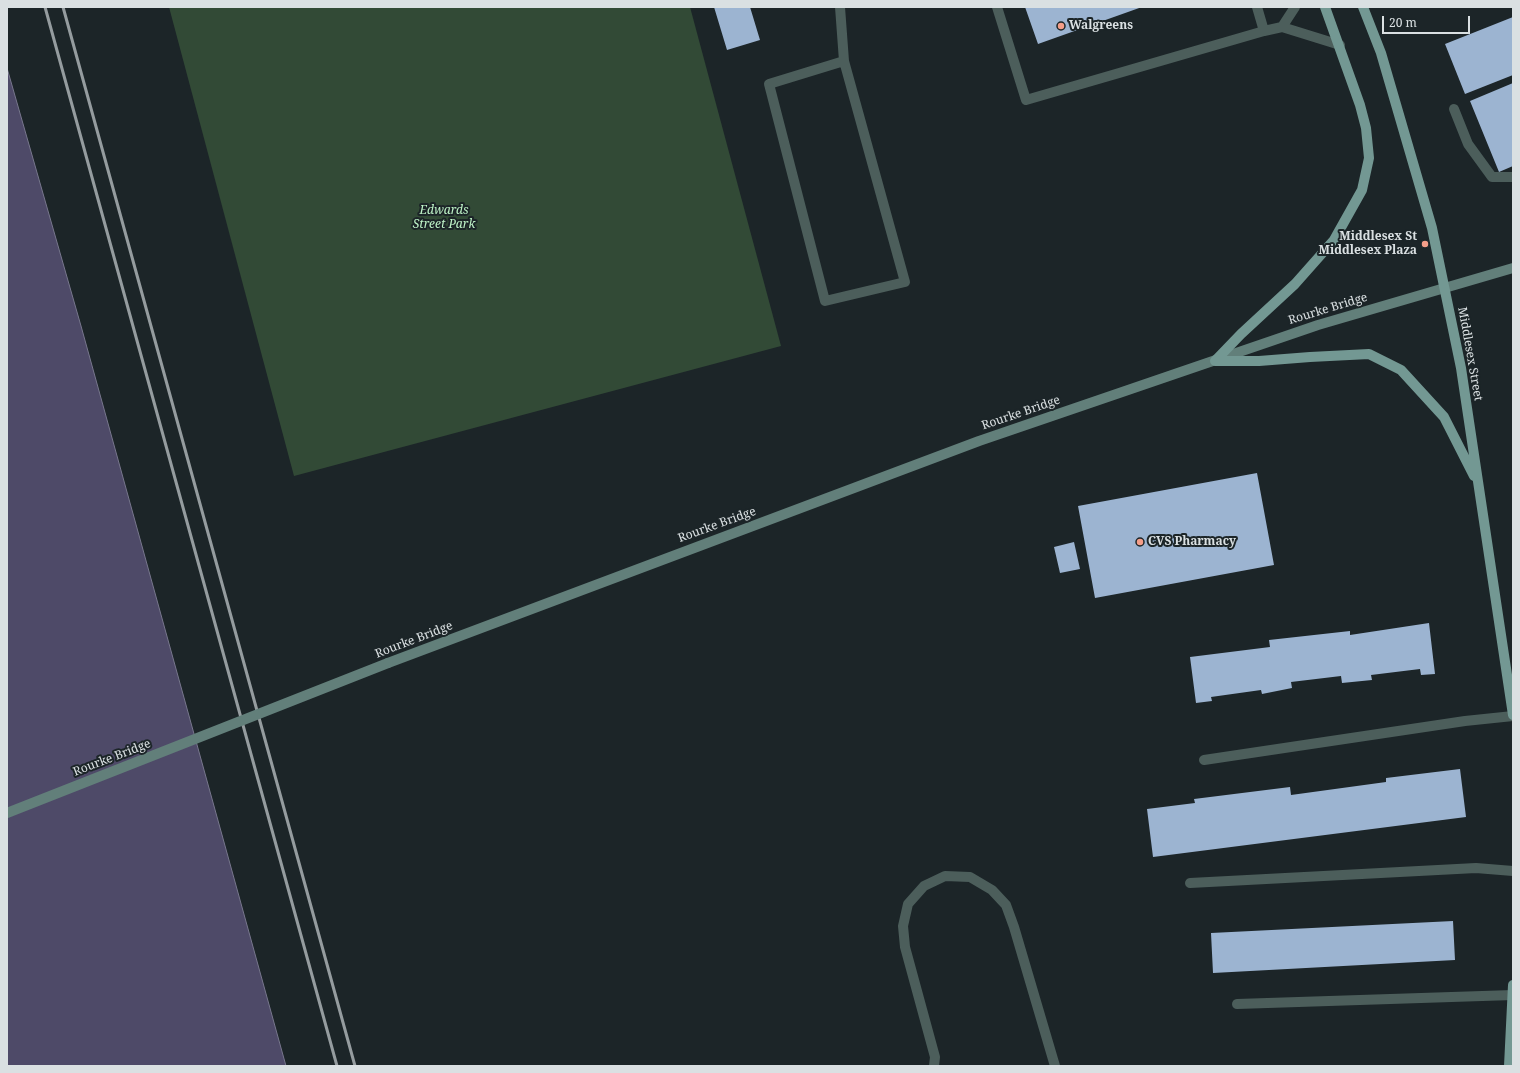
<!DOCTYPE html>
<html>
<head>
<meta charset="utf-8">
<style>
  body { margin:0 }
  #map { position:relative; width:1520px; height:1073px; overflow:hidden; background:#1c2528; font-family:"Noto Serif",serif }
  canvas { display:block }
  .frame { position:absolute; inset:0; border:8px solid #dae0e2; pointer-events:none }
  .scale { position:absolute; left:1382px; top:16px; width:88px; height:18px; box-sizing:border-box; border:2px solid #dae0e2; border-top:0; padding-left:5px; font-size:12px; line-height:14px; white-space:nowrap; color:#dae0e2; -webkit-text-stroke:3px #1c2528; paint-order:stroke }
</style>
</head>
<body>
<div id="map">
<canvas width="1520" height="1073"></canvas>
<div class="frame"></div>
<div class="scale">20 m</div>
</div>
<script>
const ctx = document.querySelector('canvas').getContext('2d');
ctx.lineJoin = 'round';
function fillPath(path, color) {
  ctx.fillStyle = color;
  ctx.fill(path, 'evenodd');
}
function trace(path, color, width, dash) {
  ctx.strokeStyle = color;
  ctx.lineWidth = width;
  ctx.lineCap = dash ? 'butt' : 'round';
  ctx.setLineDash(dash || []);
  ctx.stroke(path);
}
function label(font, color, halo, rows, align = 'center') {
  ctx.font = font + ' "Noto Serif",serif';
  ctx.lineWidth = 4;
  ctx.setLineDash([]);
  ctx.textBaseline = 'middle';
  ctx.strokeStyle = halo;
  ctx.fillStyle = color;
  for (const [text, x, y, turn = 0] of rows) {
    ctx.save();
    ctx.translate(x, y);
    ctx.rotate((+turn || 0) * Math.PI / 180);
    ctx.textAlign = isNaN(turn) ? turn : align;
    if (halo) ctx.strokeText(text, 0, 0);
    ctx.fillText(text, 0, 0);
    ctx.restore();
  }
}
fillPath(new Path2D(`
  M169,7H690L781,346L294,476Z`), '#324a36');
const water = new Path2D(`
  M7,68L81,326L286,1066H7Z`);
fillPath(water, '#4e4a68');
trace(water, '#78778d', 1);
fillPath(new Path2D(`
  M714,7H750L760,40L727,50Z
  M1025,7H1142L1038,44Z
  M1513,17V75L1465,94L1445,44Z
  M1513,83V166L1499,172L1470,101Z
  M1257,473L1274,565L1095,598L1078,506Z
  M1074,542L1080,569L1060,573L1054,547Z
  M1429,623L1435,674L1421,675L1420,669L1371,675L1372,680L1342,683L1341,676L1291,682L1292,688L1262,694L1261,690L1211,697L1212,701L1196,703L1190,657L1270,647L1269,640L1350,631V635Z
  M1460,769L1466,817L1153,857L1147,809L1195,803L1194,799L1290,787L1291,795L1386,782V778Z
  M1453,921L1455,960L1213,973L1211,933Z`), '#9cb4d1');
trace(new Path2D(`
  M840,7L844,61L905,282L825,301L769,84L844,61
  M997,7L1026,100L1264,31L1282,27L1340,45
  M1257,7L1264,31
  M1282,27L1295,7
  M1454,109L1468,144L1492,177H1513
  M1204,760L1465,721L1513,716
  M1190,883L1476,868L1513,871
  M1237,1004L1513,995
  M934,1066L935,1057L905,947L903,926L908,904L924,886L945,876L970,877L992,890L1006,905L1014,927L1055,1066`), '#4c5e5b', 10);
trace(new Path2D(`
  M388,663L979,441L1318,325L1513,268`), '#627f7a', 10);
trace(new Path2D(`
  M1363,7L1381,53L1432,228L1461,368L1513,715
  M1215,361L1241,334L1295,284L1334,240L1362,190L1369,158L1366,128L1360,105L1325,7
  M1215,361H1259L1310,357L1369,354L1401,370L1444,417L1474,476
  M1509,1066L1513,985`), '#739893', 10);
trace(new Path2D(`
  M45,7L337,1066
  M63,7L355,1066`), '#959c9f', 3);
trace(new Path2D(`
  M7,813L388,663`), '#627f7a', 10);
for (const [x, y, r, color] of [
  [1061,26,4,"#f49e89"],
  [1425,244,4,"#f49e89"],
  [1140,542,4,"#f49e89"]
]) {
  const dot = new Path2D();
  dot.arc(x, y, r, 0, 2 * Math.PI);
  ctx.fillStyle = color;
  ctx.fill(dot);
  trace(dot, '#1c2528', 1.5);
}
label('bold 12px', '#dae0e2', '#1c2528', [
  ["Walgreens",1069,26],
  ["Middlesex St",1417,237,"right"],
  ["Middlesex Plaza",1417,251,"right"],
  ["CVS Pharmacy",1148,542]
], 'left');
label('italic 12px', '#bff4c8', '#1c2528', [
  ["Edwards",444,211],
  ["Street Park",444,225]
]);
label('12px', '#dae0e2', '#1c2528', [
  ["Rourke Bridge",1328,309,-17],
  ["Middlesex Street",1470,354,80],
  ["Rourke Bridge",1021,413,-19],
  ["Rourke Bridge",717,525,-20],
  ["Rourke Bridge",414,640,-21],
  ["Rourke Bridge",112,758,-21]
]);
</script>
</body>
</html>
